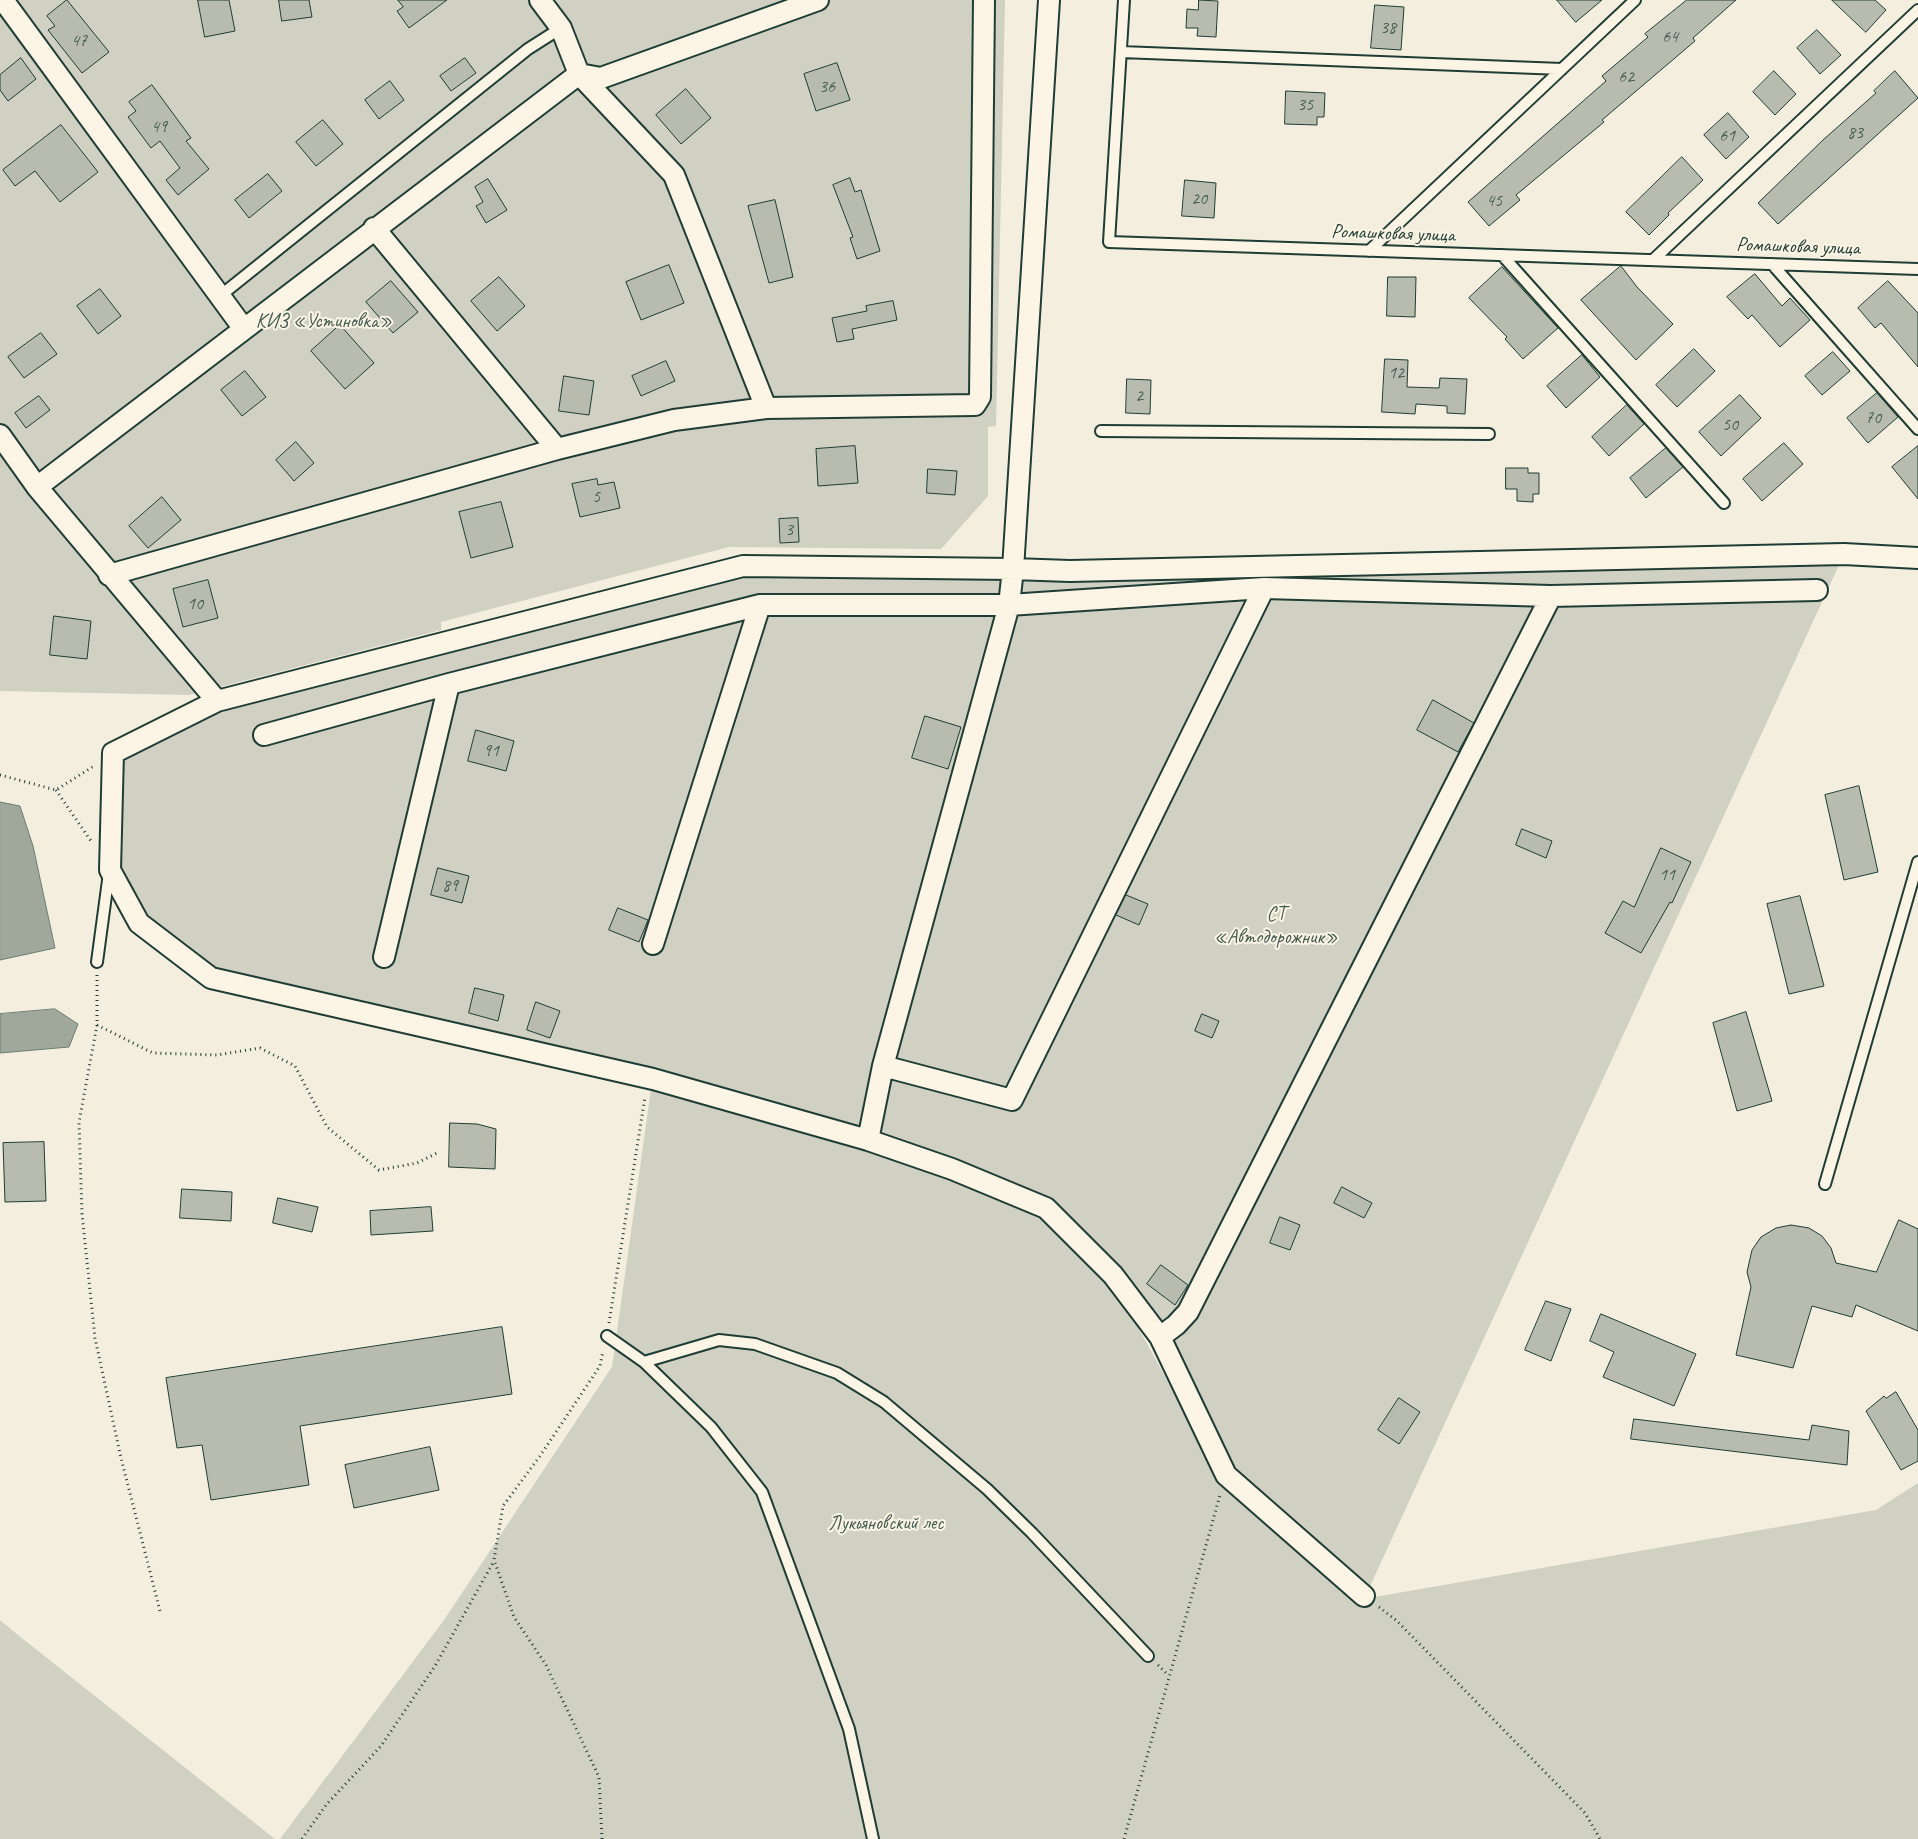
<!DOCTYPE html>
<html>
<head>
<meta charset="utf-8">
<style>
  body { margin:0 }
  canvas { display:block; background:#f3eede }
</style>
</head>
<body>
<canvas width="1918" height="1839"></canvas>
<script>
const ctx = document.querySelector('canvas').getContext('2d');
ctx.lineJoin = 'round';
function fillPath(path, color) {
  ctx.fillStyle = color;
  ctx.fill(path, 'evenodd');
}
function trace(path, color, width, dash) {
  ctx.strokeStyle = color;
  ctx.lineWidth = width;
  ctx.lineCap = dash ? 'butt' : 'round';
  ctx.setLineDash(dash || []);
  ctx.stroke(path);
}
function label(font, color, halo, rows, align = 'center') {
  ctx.font = font + ' Caveat,sans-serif';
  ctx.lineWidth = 4;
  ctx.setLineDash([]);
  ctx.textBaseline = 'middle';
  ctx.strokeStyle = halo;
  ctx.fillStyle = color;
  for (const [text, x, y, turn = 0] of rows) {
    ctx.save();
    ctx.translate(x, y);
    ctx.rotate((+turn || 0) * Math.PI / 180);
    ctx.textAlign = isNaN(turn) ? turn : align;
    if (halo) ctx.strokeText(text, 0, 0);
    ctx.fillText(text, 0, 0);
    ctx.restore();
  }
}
fillPath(new Path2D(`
  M0,0H1005L996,426L988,427V496L941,549L729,547L441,622V630L189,695L0,691Z
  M1844,554L1366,1595L1232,1468L1164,1333L1048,1205L868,1137L211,978L139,923L110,870L113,753L205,706L743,566Z
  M652,1082L899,1155L1044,1212L1110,1277L1222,1479L1363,1599L1876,1510L1918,1483V1839H280L444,1620L612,1367Z
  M0,1620L18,1635L275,1839H0Z`), '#d0d1c2');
const water = new Path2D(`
  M0,802L20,806L33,846L55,948L0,960Z
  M55,1009L78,1024L69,1047L0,1053V1014Z`);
fillPath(water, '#a0a89b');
trace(water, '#6c7d72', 1);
const building = new Path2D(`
  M67,0L109,52L82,73L48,30L55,26L47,16Z
  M198,0H229L235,31L205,37Z
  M279,0H309L312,17L282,21Z
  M398,0H447L409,28L397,11L403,7Z
  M1199,0L1218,1L1216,37L1197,36L1198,28H1186L1187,9L1198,10Z
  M1557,0H1602L1576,22Z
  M1687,0H1736L1693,38L1695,41L1602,120L1604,122L1516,195L1520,200L1489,226L1468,202L1606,81L1602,76L1648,37L1645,34Z
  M1832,0H1875L1886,10L1866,32Z
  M1375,5L1404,7L1401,50L1371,48Z
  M1817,30L1841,55L1820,74L1797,48Z
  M21,58L36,79L8,101L0,90V75Z
  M465,58L476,73L451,91L440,76Z
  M837,63L850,100L816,111L804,74Z
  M1774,71L1796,94L1775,115L1753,92Z
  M1895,71L1918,98L1778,224L1758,203L1823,140L1876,93L1874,91Z
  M390,81L404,100L379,119L365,100Z
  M152,85L191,138L186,141L209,169L178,195L166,180L180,168L160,141L151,148L128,117L136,111L129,102Z
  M686,89L711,118L681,144L656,115Z
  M1286,91L1325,93L1324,117H1317V125L1285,124Z
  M1728,113L1749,137L1726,159L1704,135Z
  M323,120L343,144L316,166L296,142Z
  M61,125L98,172L60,202L35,171L15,186L3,170Z
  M1682,157L1703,180L1668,213L1669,215L1649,235L1626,212Z
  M268,174L282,191L249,218L235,200Z
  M850,178L855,192L861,190L880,251L857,259L850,238L853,237L833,185Z
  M488,179L507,210L486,223L476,206L483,202L475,187Z
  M1185,180L1216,183L1214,218L1182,216Z
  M775,200L793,277L769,283L748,206Z
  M669,265L684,303L641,320L626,282Z
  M1621,266L1637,287L1673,324L1636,360L1581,300Z
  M1502,267L1558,328L1523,359L1505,339L1507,337L1469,298Z
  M1755,274L1782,306L1790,298L1810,320L1780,347L1752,315L1748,319L1727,297Z
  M499,277L525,306L497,331L471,301Z
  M1388,277H1416L1415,317L1387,316Z
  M391,281L418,312L393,333L366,302Z
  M1888,281L1918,313V367L1881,323L1875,328L1858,308Z
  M100,289L121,316L98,334L77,306Z
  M893,301L897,320L852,329L854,339L837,342L832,318L867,311L866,306Z
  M340,325L374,363L345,389L311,351Z
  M41,333L57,354L24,378L8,357Z
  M1694,349L1715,371L1677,407L1656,385Z
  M1833,352L1850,371L1822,395L1805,376Z
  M1582,355L1600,377L1566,408L1547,386Z
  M1385,359L1408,360L1407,387L1439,388L1440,378L1467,379L1465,414L1447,413V406L1416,404L1415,414L1382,412Z
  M666,361L675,381L641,396L632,376Z
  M245,371L266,397L242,416L221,390Z
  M564,376L594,381L589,415L559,411Z
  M1127,379L1151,380L1150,414L1126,413Z
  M1877,393L1898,417L1868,443L1847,418Z
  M1740,395L1761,418L1721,456L1699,432Z
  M39,396L50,410L26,428L15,413Z
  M1627,405L1644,424L1609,456L1592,437Z
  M296,442L314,463L294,481L276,460Z
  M1784,443L1803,464L1762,501L1743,479Z
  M855,446L858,483L818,486L816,449Z
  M1918,446V499L1892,467Z
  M1666,448L1683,467L1646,498L1630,478Z
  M1506,468H1528V473H1539V494H1533V502L1517,501V489H1506Z
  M928,469L957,471L955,495L927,493Z
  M597,479L598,485L614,482L620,508L580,517L572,484Z
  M162,497L181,520L148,548L129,526Z
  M501,502L513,547L471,558L459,512Z
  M798,518L799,542L780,543L779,519Z
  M208,580L218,618L183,627L173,589Z
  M54,616L91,621L87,659L50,655Z
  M1433,700L1474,723L1458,752L1417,730Z
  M925,716L961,727L948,769L912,758Z
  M476,730L514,741L506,771L468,761Z
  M1859,786L1878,872L1844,880L1825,795Z
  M1522,829L1552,841L1546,858L1516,845Z
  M1661,848L1691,862L1672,903L1670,902L1641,953L1605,933L1623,901L1634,907Z
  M438,868L469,876L462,903L431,895Z
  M1126,895L1148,904L1139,925L1116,915Z
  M1800,896L1824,986L1789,994L1767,904Z
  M618,908L648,920L639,942L609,930Z
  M475,988L504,995L498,1021L469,1013Z
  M536,1002L560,1011L550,1038L527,1030Z
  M1746,1012L1772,1101L1737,1111L1713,1023Z
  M1202,1014L1219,1021L1212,1038L1195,1031Z
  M450,1123L477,1124L496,1129L495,1169L449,1167Z
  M44,1142L46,1201L5,1202L3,1143Z
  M1342,1187L1372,1203L1364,1218L1334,1203Z
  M182,1189L232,1192L231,1221L180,1218Z
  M278,1198L318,1207L312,1232L273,1223Z
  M431,1207L433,1231L371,1235L370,1211Z
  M1280,1217L1300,1225L1290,1250L1270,1243Z
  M1899,1220L1918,1229V1331L1856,1305L1852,1317L1812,1306L1793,1368L1736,1355L1751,1287L1747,1272L1752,1250L1761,1237L1776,1228L1791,1225L1809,1228L1822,1236L1831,1248L1836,1263L1876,1272Z
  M1161,1265L1188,1285L1175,1305L1147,1284Z
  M1546,1301L1571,1309L1551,1361L1525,1350Z
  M1601,1314L1696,1354L1674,1406L1603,1377L1614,1352L1590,1341Z
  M502,1327L512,1394L300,1426L309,1485L211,1500L202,1445L177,1448L166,1378Z
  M1896,1392L1918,1430V1461L1901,1470L1866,1411L1884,1396L1886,1398Z
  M1399,1398L1420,1412L1399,1444L1378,1430Z
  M1634,1419L1809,1440L1812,1425L1849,1431L1847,1465L1631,1439Z
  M430,1447L439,1490L354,1508L345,1465Z`);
fillPath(building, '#b8bcae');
trace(building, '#1f3d34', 1);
const service = new Path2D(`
  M1124,0L1109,242L1918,269
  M1121,52L1562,69
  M1369,251L1635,0
  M1502,255L1724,503
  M1653,260L1918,10
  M1772,264L1918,429
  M220,296L528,49L561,28
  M1101,431L1489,434
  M97,962L109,873
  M1825,1184L1918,862
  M607,1336L644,1362L719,1340L755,1344L837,1373L884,1402L987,1489L1032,1533L1148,1656
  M644,1362L711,1427L762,1492L849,1729L873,1839`);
const minor = new Path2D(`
  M3,0L244,329
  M540,0L561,28L579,74L674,175L766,408
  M1049,0L1013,569L743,566L217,701L113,753L110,870L139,923L211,978L653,1079L868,1140L952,1169L1046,1208L1113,1275L1160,1337L1226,1475L1364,1596
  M374,228L557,449
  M0,435L37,487L217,701
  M37,487L579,74L601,78L818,0
  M109,575L557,449L674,420L766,408L975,405L980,397L984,0
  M264,735L449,684L760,605H1009L1264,588
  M653,944L760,605
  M384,957L449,684
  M883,1066L1012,1100L1264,588L1551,596L1817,590
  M868,1140L883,1066L1009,605L1013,569L1070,571L1844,554L1918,558
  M1160,1337L1176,1325L1188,1312L1551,596`);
trace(service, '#1f3d34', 14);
trace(minor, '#1f3d34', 24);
trace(new Path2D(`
  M0,775L56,790L94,766
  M56,790L91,841
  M97,975V1025L79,1122L82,1214L95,1338L121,1458L160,1611
  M97,1025L153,1053L217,1055L260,1048L295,1066L327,1127L379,1170L417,1163L439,1152
  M609,1323L645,1097
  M1379,1607L1397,1621L1585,1813L1600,1839
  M1158,1665L1168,1675
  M302,1839L326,1805L381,1746L435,1666L494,1561
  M602,1839L599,1777L546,1665L514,1617L494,1560L503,1506L540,1456L600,1366L603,1351
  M1124,1839L1220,1495`), '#1f3d34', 3, [1, 4]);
trace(service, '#fcf5e5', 10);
trace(minor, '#fcf5e5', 20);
label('18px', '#455d52', null, [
  ["38",1388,28],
  ["64",1670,37],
  ["47",79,41],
  ["62",1626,77],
  ["36",827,87],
  ["35",1305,105],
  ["49",159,127],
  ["83",1855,133],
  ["61",1727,136],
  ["20",1199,199],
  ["45",1494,201],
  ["12",1396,373],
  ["2",1139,396],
  ["70",1873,418],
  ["50",1730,425],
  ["5",596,497],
  ["3",789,530],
  ["10",195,604],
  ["91",491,751],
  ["11",1667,875],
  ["89",450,886]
]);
label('20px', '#1f3d34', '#fcf5e5', [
  ["Ромашковая улица",1393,234,2],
  ["Ромашковая улица",1798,247,2]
]);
label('20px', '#425b50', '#fcf5e5', [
  ["КИЗ «Устиновка»",324,322],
  ["СТ",1276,915],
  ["«Автодорожник»",1276,938],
  ["Лукьяновский лес",886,1524]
]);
</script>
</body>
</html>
